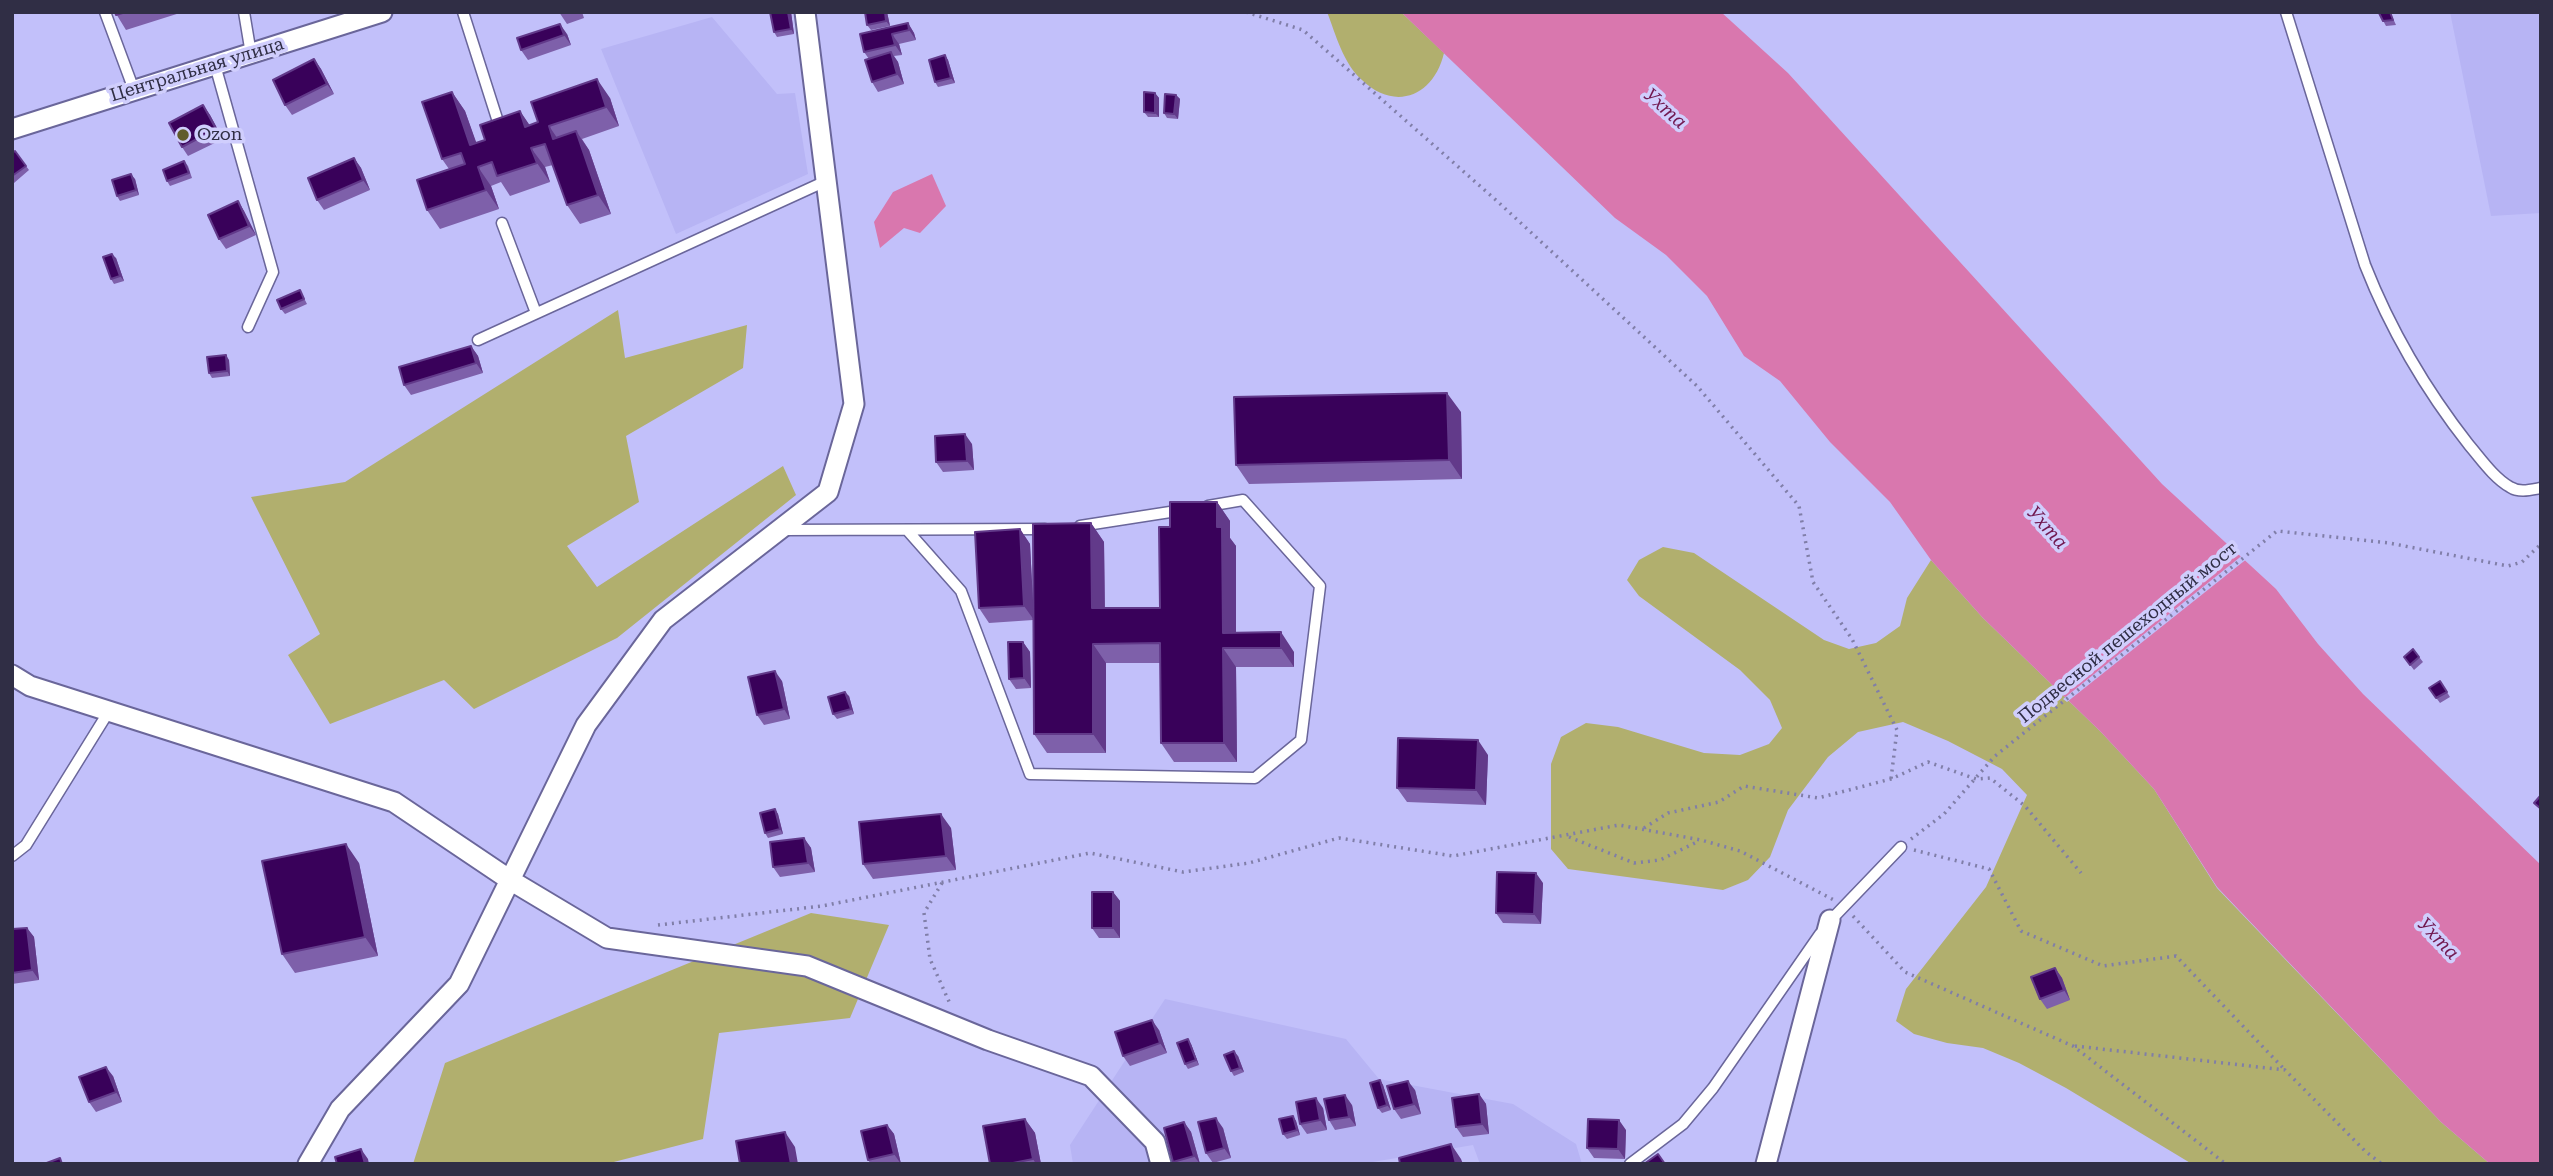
<!DOCTYPE html>
<html>
<head>
<meta charset="utf-8">
<style>
  body { margin:0 }
  #map { position:relative; width:2553px; height:1176px; overflow:hidden; background:#c2c0fa; font-family:"Roboto Serif",serif }
  canvas { display:block }
  .frame { position:absolute; inset:0; border:14px solid #302e45; pointer-events:none }
</style>
</head>
<body>
<div id="map">
<canvas width="2553" height="1176"></canvas>
<div class="frame"></div>
</div>
<script>
const ctx = document.querySelector('canvas').getContext('2d');
ctx.lineJoin = 'round';
function fillPath(path, color) {
  ctx.fillStyle = color;
  ctx.fill(path, 'evenodd');
}
function trace(path, color, width, dash) {
  ctx.strokeStyle = color;
  ctx.lineWidth = width;
  ctx.lineCap = dash ? 'butt' : 'round';
  ctx.setLineDash(dash || []);
  ctx.stroke(path);
}
function label(font, color, halo, rows, align = 'center') {
  ctx.font = font + ' "Roboto Serif",serif';
  ctx.lineWidth = 7;
  ctx.setLineDash([]);
  ctx.textBaseline = 'middle';
  ctx.strokeStyle = halo;
  ctx.fillStyle = color;
  for (const [text, x, y, turn = 0] of rows) {
    ctx.save();
    ctx.translate(x, y);
    ctx.rotate((+turn || 0) * Math.PI / 180);
    ctx.textAlign = isNaN(turn) ? turn : align;
    if (halo) ctx.strokeText(text, 0, 0);
    ctx.fillText(text, 0, 0);
    ctx.restore();
  }
}
fillPath(new Path2D(`
  M2450,12H2540L2541,213L2491,216Z
  M712,17L777,94L795,93L808,174L676,234L601,49Z
  M1165,999L1346,1039L1379,1079L1513,1104L1576,1144L1582,1164H1480L1473,1145L1361,1164H1073L1070,1145Z`), '#b7b4f4');
fillPath(new Path2D(`
  M1327,12H1401L1444,53C1434,96 1395,112 1362,80C1343,63 1336,35 1327,12Z
  M618,310L625,358L747,325L743,368L626,436L639,502L567,546L597,587L783,466L796,495L617,638L474,709L444,680L330,724L288,655L320,634L251,497L345,482Z
  M1663,547L1694,553L1824,640L1849,649L1876,643L1900,626L1907,598L1931,560L1983,618L2101,732L2154,789L2217,888L2441,1122L2490,1164H2192L2066,1088L2019,1063L1983,1048L1947,1043L1914,1034L1896,1021L1906,989L1986,887L2027,795L2002,769L1948,741L1903,722L1858,732L1828,757L1788,810L1770,857L1748,880L1723,890L1568,869L1551,849V764L1561,737L1586,723L1618,727L1704,753L1740,755L1769,744L1782,728L1770,700L1740,670L1639,596L1627,580L1639,560Z
  M811,913L889,925L850,1018L719,1033L703,1139L606,1164H413L445,1063Z`), '#b1af6e');
fillPath(new Path2D(`
  M1401,12H1721L1788,73L2162,484L2276,589L2318,644L2363,694L2541,865V1164H2490L2441,1122L2217,887L2154,789L2101,732L1983,618L1931,560L1890,502L1830,442L1780,381L1744,356L1707,296L1666,255L1615,218Z
  M932,174L946,206L920,233L904,228L880,248L874,222L893,192Z`), '#d977ae');
fillPath(new Path2D(`
  M2244,554L2248,558L2067,702L2063,699Z`), '#c2c0fa');
const lane = new Path2D(`
  M105,12L134,90
  M244,12L251,54
  M463,12L500,128
  M2286,12L2365,265C2391,331 2425,389 2469,445C2481,459 2494,478 2510,487C2519,493 2530,490 2541,488
  M215,65L273,272L248,327
  M502,223L536,313
  M478,340L826,181
  M1080,526L1183,510
  M783,530L1045,529
  M907,530L961,591L1030,774L1255,778L1301,740L1320,586L1243,500L1208,506
  M12,856L26,845L109,711
  M1829,922L1901,847
  M1630,1164L1683,1124L1713,1088L1820,934`);
const street = new Path2D(`
  M12,129L382,12
  M12,675L30,686L394,802L510,880L607,938L807,966L988,1040L1091,1076L1155,1142L1161,1164
  M308,1164L340,1109L459,984L586,725L663,620L828,492L854,404L805,12
  M1766,1164L1830,920`);
trace(lane, '#6a669a', 13);
trace(street, '#6a669a', 23);
trace(new Path2D(`
  M1246,12L1303,30L1497,201L1697,386L1799,506L1813,582L1852,639L1897,730L1891,779
  M1644,828L1668,813L1719,802L1744,786L1818,798L1891,779L1928,762L1976,779L1990,778L2025,806L2081,873
  M1569,837L1634,863L1660,860L1699,841
  M1911,839L1944,814L1995,756L2277,531L2389,543L2508,566L2522,562L2541,544
  M1914,850L1989,869L2021,931L2103,966L2176,956L2285,1070
  M942,883L924,913L930,959L951,1006
  M1853,916L1905,972L2073,1046L2226,1164
  M658,925L822,906L1090,853L1183,872L1249,863L1339,838L1453,856L1619,825L1701,840L1740,851L1834,900
  M2075,1046L2285,1070L2365,1151L2382,1164`), '#807ea8', 3.5, [2, 5]);
trace(lane, '#fff', 10);
trace(street, '#fff', 19);
fillPath(new Path2D(`
  M115,12H183L126,30Z
  M559,12H582L584,18L567,24Z
  M770,12H791L794,34L777,37L774,32Z
  M865,12H887L890,26L871,30L867,25Z
  M2390,12L2396,25L2386,26L2379,13Z
  M908,23L914,33L916,40L899,44L902,55L894,56L898,62L904,84L878,92L872,82L869,59L864,52Z
  M567,34L571,45L528,60L521,50Z
  M945,55L948,60L955,83L938,87L935,82Z
  M314,59L321,69L334,94L292,115L285,105Z
  M452,92L465,111L476,143L485,140L520,111L529,125L610,98L619,126L582,139L589,150L611,214L580,224L567,205L553,165L545,167L550,182L510,196L501,182L491,186L499,209L440,229L427,210L449,169L442,159Z
  M1155,93L1159,98V117H1148L1144,112Z
  M1176,95L1180,99L1178,119L1167,118L1164,113Z
  M203,105L210,115L223,139L188,156L182,147Z
  M15,151L29,170L14,183L12,181V153Z
  M354,158L361,168L370,190L324,210L317,200Z
  M184,161L188,166L192,178L170,186L167,181Z
  M135,179L139,195L120,201L117,196Z
  M238,201L244,211L256,235L226,249L219,239Z
  M116,258L124,281L114,284L111,279Z
  M300,290L307,304L285,314L281,309Z
  M471,346L478,356L483,373L411,395L404,385Z
  M229,360L230,376L212,378L209,373Z
  M1461,412L1462,479L1249,484L1236,465Z
  M972,444L974,470L943,472L936,462Z
  M1217,502L1230,521V538L1236,546V633L1294,652V667H1236L1237,762H1174L1161,743L1160,663H1106V753H1047L1034,734L1033,620L989,623L979,608L1020,529L1030,544L1033,604L1091,523L1104,542L1105,608H1160L1170,527Z
  M1023,642L1030,652L1031,688L1016,689L1009,679Z
  M2413,649L2423,662L2414,670L2404,657Z
  M782,681L790,719L764,725L757,715Z
  M2440,681L2450,697L2440,703L2429,688Z
  M849,696L854,714L837,719L833,714Z
  M1488,755L1486,805L1407,802L1397,788Z
  M775,809L778,814L783,834L768,838L765,833Z
  M951,828L956,870L873,879L863,864Z
  M804,838L811,848L815,872L780,877L773,867Z
  M359,863L378,956L295,973L282,954Z
  M1543,883L1541,924L1503,923L1496,913Z
  M1113,892L1120,901V938H1099L1092,928Z
  M27,928L34,937L39,980L12,984V929Z
  M2055,968L2062,978L2070,1000L2047,1009L2040,999Z
  M1159,1030L1167,1053L1130,1066L1123,1056Z
  M1191,1044L1199,1065L1188,1069L1185,1064Z
  M1238,1056L1244,1072L1234,1076L1231,1071Z
  M113,1076L122,1102L96,1112L89,1102Z
  M1380,1080L1383,1085L1391,1110L1382,1113L1378,1108Z
  M1415,1090L1421,1114L1401,1119L1394,1109Z
  M1479,1094L1486,1104L1489,1134L1463,1137L1456,1127Z
  M1352,1105L1356,1126L1335,1130L1329,1120Z
  M1323,1108L1327,1130L1307,1134L1300,1124Z
  M1293,1116L1296,1121L1300,1135L1287,1139L1283,1134Z
  M1025,1119L1035,1133L1041,1164H990Z
  M1184,1122L1191,1132L1200,1164H1174L1173,1162Z
  M887,1125L894,1134L901,1164H871L868,1160Z
  M1223,1128L1231,1158L1213,1163L1206,1153Z
  M1626,1130L1625,1159L1594,1158L1587,1148Z`), '#7e60aa');
fillPath(new Path2D(`
  M788,12H791L794,34L791,29Z
  M885,12H887L890,26L886,21Z
  M908,23L914,33L916,40L909,30Z
  M560,24L567,34L571,45L564,35Z
  M892,34L899,44L902,55L895,45Z
  M891,52L898,62L904,84L897,74Z
  M945,55L948,60L955,83L951,78Z
  M314,59L321,69L334,94L327,84Z
  M597,79L610,98L619,126L606,107Z
  M452,92L465,111L484,164L470,145Z
  M1155,93L1159,98V117L1155,113Z
  M1176,95L1180,99L1178,119L1174,114Z
  M203,105L210,115L223,139L216,129Z
  M520,111L533,130L525,127Z
  M549,126L562,145L553,139Z
  M576,131L589,150L611,214L598,195Z
  M531,148L545,167L550,182L537,163Z
  M354,158L361,168L370,190L363,180Z
  M478,167L491,186L499,209L486,190Z
  M131,174L135,179L139,195L136,190Z
  M238,201L244,211L256,235L249,226Z
  M112,254L116,258L124,281L120,276Z
  M471,346L478,356L483,373L476,363Z
  M226,355L229,360L230,376L227,371Z
  M1447,393L1461,412L1462,479L1449,460Z
  M965,434L972,444L974,470L967,461Z
  M1217,502L1230,521V538L1236,546V648L1223,633L1217,527Z
  M1091,523L1104,542L1105,627L1092,608Z
  M1020,529L1030,544L1034,620L1024,606Z
  M1281,632L1294,652V667L1281,648Z
  M1023,642L1030,652L1031,688L1024,678Z
  M1093,644L1106,663V753L1093,734Z
  M1223,648L1236,667L1237,762L1224,743Z
  M775,671L782,681L790,719L784,709Z
  M845,692L849,696L854,714L851,709Z
  M1478,740L1488,755L1486,805L1476,790Z
  M775,809L778,814L783,834L780,829Z
  M941,814L951,828L956,870L946,856Z
  M804,838L811,848L815,872L808,863Z
  M346,844L359,863L378,956L365,937Z
  M1536,873L1543,883L1541,924L1534,914Z
  M1113,892L1120,901V938L1113,928Z
  M27,928L34,937L39,980L32,970Z
  M2055,968L2062,978L2070,1000L2064,990Z
  M1152,1020L1159,1030L1167,1053L1160,1043Z
  M1188,1039L1191,1044L1199,1065L1196,1060Z
  M1234,1051L1238,1056L1244,1072L1240,1068Z
  M106,1067L113,1076L122,1102L116,1092Z
  M1380,1080L1383,1085L1391,1110L1387,1105Z
  M1408,1081L1415,1090L1421,1114L1414,1104Z
  M1479,1094L1486,1104L1489,1134L1482,1124Z
  M1345,1095L1352,1105L1356,1126L1349,1117Z
  M1316,1098L1323,1108L1327,1130L1320,1120Z
  M1293,1116L1296,1121L1300,1135L1297,1130Z
  M1216,1118L1223,1128L1231,1158L1224,1148Z
  M1025,1119L1035,1133L1041,1164H1036L1033,1159Z
  M1619,1120L1626,1130L1625,1159L1618,1149Z
  M1184,1122L1191,1132L1200,1164L1194,1156Z
  M887,1125L894,1134L901,1164L894,1154Z
  M785,1132L795,1147L798,1164H791Z
  M1451,1144L1461,1159L1463,1164H1456Z
  M361,1149L368,1159L369,1164H365Z`), '#623a8a');
const building = new Path2D(`
  M115,12H126L116,15Z
  M770,12H788L791,29L774,32Z
  M865,12H885L886,21L867,25Z
  M2390,12L2393,20L2383,21L2379,13Z
  M908,23L909,30L892,34L895,45L864,52L860,34Z
  M560,24L564,35L521,50L517,38Z
  M891,52L897,74L872,82L865,60Z
  M945,55L951,78L935,82L929,60Z
  M314,59L327,84L285,105L273,80Z
  M597,79L606,107L549,126L553,139L576,131L598,195L567,205L545,144L531,148L537,163L497,176L492,162L478,167L486,190L427,210L417,180L465,164L461,153L442,159L422,102L452,92L470,145L485,140L480,125L520,111L525,127L538,122L531,102Z
  M1144,92L1155,93V113L1144,112Z
  M1165,94L1176,95L1174,114L1164,113Z
  M203,105L216,129L182,147L169,123Z
  M15,151L26,166L12,176V153Z
  M354,158L363,180L317,200L308,178Z
  M184,161L189,173L167,181L163,170Z
  M131,174L136,190L117,196L112,180Z
  M238,201L249,226L219,239L208,215Z
  M112,254L120,276L111,279L103,257Z
  M300,290L304,299L281,309L277,300Z
  M471,346L476,363L404,385L399,367Z
  M226,355L227,371L209,373L207,357Z
  M1447,393L1449,460L1236,465L1234,397Z
  M965,434L967,461L936,462L935,436Z
  M1170,502H1217V527H1222L1223,633L1281,632V648H1223L1224,743H1161L1160,643L1093,644V734H1034L1033,524L1091,523L1092,608H1160L1159,527H1170Z
  M1020,529L1024,606L979,608L975,532Z
  M1008,642H1023L1024,678L1009,679Z
  M2413,649L2419,657L2410,665L2404,657Z
  M775,671L784,709L757,715L748,677Z
  M2440,681L2447,692L2436,698L2429,688Z
  M845,692L851,709L833,714L828,697Z
  M1398,738L1478,740L1476,790L1397,788Z
  M2541,795V809L2534,803Z
  M775,809L780,829L765,833L760,813Z
  M941,814L946,856L863,864L859,822Z
  M804,838L808,863L773,867L770,842Z
  M346,844L365,937L282,954L262,861Z
  M1497,872L1536,873L1534,914L1496,913Z
  M1092,892H1113V928H1092Z
  M27,928L32,970L12,973V929Z
  M2055,968L2064,990L2040,999L2031,977Z
  M1152,1020L1160,1043L1123,1056L1115,1032Z
  M1188,1039L1196,1060L1185,1064L1177,1043Z
  M1234,1051L1240,1068L1231,1071L1224,1055Z
  M106,1067L116,1092L89,1102L79,1077Z
  M1380,1080L1387,1105L1378,1108L1370,1083Z
  M1408,1081L1414,1104L1394,1109L1387,1086Z
  M1479,1094L1482,1124L1456,1127L1452,1098Z
  M1345,1095L1349,1117L1329,1120L1324,1099Z
  M1316,1098L1320,1120L1300,1124L1296,1102Z
  M1293,1116L1297,1130L1283,1134L1279,1119Z
  M1216,1118L1224,1148L1206,1153L1198,1122Z
  M1025,1119L1033,1159L1008,1164H990L983,1126Z
  M1588,1119L1619,1120L1618,1149L1587,1148Z
  M1184,1122L1194,1156L1173,1162L1164,1128Z
  M887,1125L894,1154L868,1160L861,1131Z
  M785,1132L791,1164H740L736,1141Z
  M1451,1144L1456,1164H1400L1399,1158Z
  M361,1149L365,1164H337L335,1157Z
  M1658,1154L1665,1164H1644Z
  M60,1158L62,1164H44Z`);
fillPath(building, '#39015a');
trace(building, '#623a8a', 2);
for (const [x, y, r, color] of [
  [183,135,7,"#605d2a"]
]) {
  const dot = new Path2D();
  dot.arc(x, y, r, 0, 2 * Math.PI);
  ctx.fillStyle = color;
  ctx.fill(dot);
  trace(dot, '#d0cefd', 2.5);
}
label('18px', '#302e45', '#d0cefd', [
  ["Центральная улица",197,70,-17],
  ["Подвесной пешеходный мост",2128,633,-39]
]);
label('18px', '#302e45', '#d0cefd', [
  ["Ozon",197,135]
], 'left');
label('italic 19px', '#711951', '#d0cefd', [
  ["Ухта",1665,109,42],
  ["Ухта",2047,528,48],
  ["Ухта",2438,939,46]
]);
</script>
</body>
</html>
